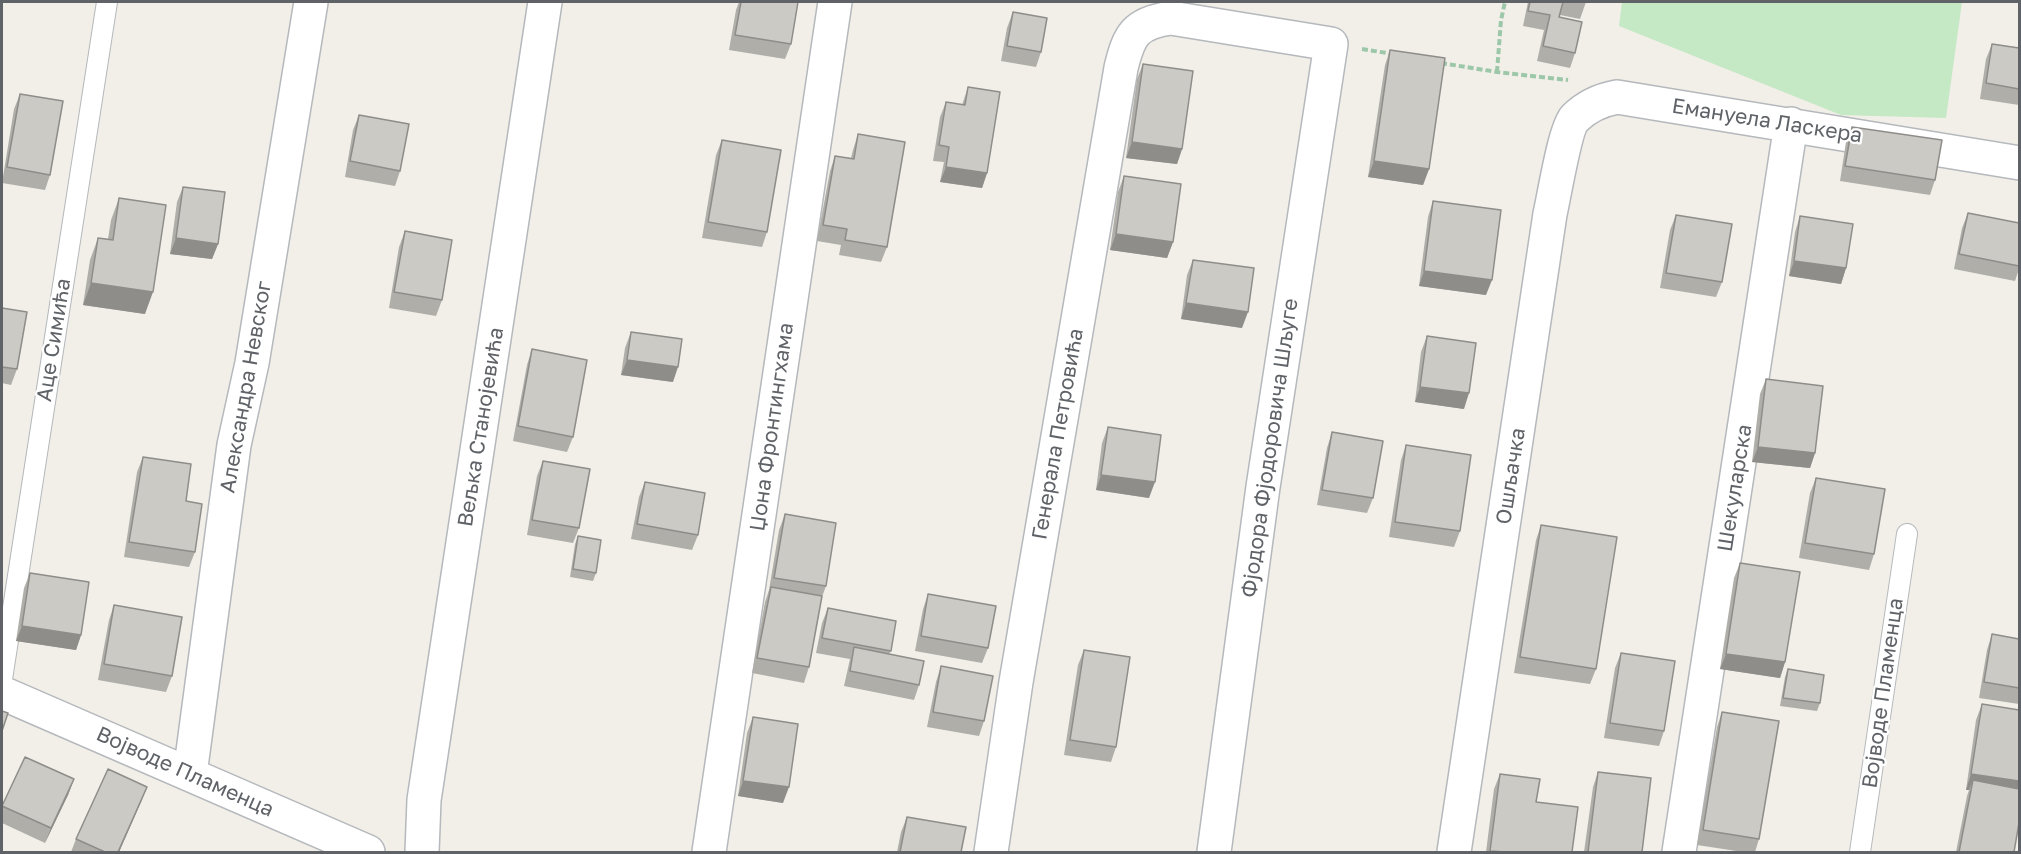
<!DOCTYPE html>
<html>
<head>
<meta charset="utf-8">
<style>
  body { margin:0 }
  #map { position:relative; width:2021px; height:854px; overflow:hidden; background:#f1efe8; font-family:"Golos Text",sans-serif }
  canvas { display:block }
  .frame { position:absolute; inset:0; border:3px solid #5f6368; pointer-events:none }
</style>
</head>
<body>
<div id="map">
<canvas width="2021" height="854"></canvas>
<div class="frame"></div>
</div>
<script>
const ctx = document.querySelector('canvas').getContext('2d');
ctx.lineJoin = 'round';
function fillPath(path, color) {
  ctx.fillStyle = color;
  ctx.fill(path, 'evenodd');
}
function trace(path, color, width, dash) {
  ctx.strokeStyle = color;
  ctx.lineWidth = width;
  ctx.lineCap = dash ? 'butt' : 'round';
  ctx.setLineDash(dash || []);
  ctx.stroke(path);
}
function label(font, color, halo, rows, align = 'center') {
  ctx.font = font + ' "Golos Text",sans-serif';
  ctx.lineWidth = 4.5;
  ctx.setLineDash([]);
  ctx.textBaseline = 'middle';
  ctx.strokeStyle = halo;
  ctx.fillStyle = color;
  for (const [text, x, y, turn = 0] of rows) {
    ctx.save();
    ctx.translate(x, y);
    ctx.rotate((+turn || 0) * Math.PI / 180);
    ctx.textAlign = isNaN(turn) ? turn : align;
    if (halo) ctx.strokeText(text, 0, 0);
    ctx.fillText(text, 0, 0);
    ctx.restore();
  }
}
fillPath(new Path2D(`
  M1622,2H1962L1946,118L1841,115L1619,26Z`), '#c5e8c5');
const service = new Path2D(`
  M2,679L107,2
  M1860,852L1907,534`);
const minor = new Path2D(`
  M2,693L368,852
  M190,774L234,445L252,363L311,2
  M422,852L424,800L545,2
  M709,852L835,2
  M991,852L1016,682L1121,68C1129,35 1135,23 1171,18L1331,44L1263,487L1214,852
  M1454,852L1550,214C1554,197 1565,128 1575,118C1587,106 1601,100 1617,97L2020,163
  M1679,852L1791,124`);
trace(service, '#b5b8bc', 22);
trace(minor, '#b5b8bc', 36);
trace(new Path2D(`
  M1362,49L1393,54
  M1441,63L1497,72L1568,80
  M1497,72L1501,20L1505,2`), '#9cc7a9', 4, [6, 3]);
trace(service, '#fff', 20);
trace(minor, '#fff', 33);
fillPath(new Path2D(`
  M739,2H798L791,44L785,59L729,50L736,10Z
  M1528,2H1586L1580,19L1560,15L1559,17L1575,53L1570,68L1537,61L1544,30L1523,26Z
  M1013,12L1041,52L1036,67L1001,61L1007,28Z
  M1992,44L2019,48V105L1980,99L1986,59Z
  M1390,50L1429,169L1423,185L1368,177L1385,65Z
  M1143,64L1182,149L1177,164L1126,158L1137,79Z
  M968,87L987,173L982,188L940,182L944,162L933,161L940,117L946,102L962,105Z
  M20,94L50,175L45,190L2,183L14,109Z
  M359,115L400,171L395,186L345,177L353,130Z
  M1852,127L1935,180L1930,195L1840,181L1846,142Z
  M858,134L887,247L881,262L839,255L841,245L817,241L830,171L835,156L851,158L853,150Z
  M722,140L767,232L762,247L702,238L716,155Z
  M1124,176L1173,242L1167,258L1110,250L1118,192Z
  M183,187L218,244L212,259L170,254L177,202Z
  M119,198L145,314L83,305L90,260L98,238L108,239L111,220Z
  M1433,201L1486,295L1419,286L1428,217Z
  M1968,213L2019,223V269L2015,281L1954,269L1962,228Z
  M1676,215L1722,282L1716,297L1660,288L1670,230Z
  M1800,216L1846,268L1841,284L1789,276L1795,232Z
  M405,231L442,300L436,316L389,308L399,247Z
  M1193,260L1242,328L1181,319L1187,275Z
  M2,308L17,369L11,385L2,383Z
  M631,332L673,382L621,375L625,348Z
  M1427,336L1464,409L1415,402L1421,352Z
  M532,349L573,437L567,452L513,441L527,365Z
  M1766,379L1815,453L1810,468L1752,462L1760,394Z
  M1108,427L1149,498L1096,490L1102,443Z
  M1332,432L1373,498L1367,513L1317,505L1327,448Z
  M1406,445L1460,531L1454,547L1389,537L1401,460Z
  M143,457L186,501L195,552L189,567L124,557L137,472Z
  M543,461L579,528L573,543L527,535L537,476Z
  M1816,478L1874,554L1869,570L1799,558L1810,493Z
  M645,482L698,535L692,550L631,539L639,497Z
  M785,514L826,586L822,597L809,667L804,683L752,673L765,602L769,590L779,530Z
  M1541,525L1596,669L1590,684L1514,673L1536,540Z
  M578,536L596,573L593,581L570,577L575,544Z
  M1740,563L1785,662L1780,678L1720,669L1734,578Z
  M30,573L81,635L76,650L16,641L24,588Z
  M928,594L988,648L982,663L915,651L923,609Z
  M114,605L172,676L166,692L98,680L109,620Z
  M828,608L891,651L889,654L919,685L914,700L844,686L850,659L816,653L822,623Z
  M1992,634L2019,639V704L1979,698L1987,650Z
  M1084,650L1116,747L1111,762L1064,755L1078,665Z
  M1621,653L1664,731L1659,746L1604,738L1615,668Z
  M941,666L984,721L979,736L927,727L936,682Z
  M1788,669L1820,703L1817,711L1780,706L1785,677Z
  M1982,704L2019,783L2018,789L2014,852H1956L1967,796L1969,790H1966L1976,720Z
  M1722,712L1759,839L1755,852H1743L1697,845L1717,727Z
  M753,717L783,803L738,796L747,733Z
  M25,757L74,779L68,795L45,843L2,823V808Z
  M1598,772L1642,852H1584L1593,787Z
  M1500,774L1536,802L1572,852H1486L1494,789Z
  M147,787L141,802L119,852H71L76,839Z
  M907,817L961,852H897L901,832Z`), '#afaea9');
fillPath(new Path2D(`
  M1132,142L1182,149L1177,164L1126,158Z
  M1374,161L1429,169L1423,185L1368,177Z
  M946,167L987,173L982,188L940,182Z
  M1116,234L1173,242L1167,258L1110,250Z
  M176,238L218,244L212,259L170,254Z
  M1794,261L1846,268L1841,284L1789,276Z
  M1424,271L1492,280L1486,295L1419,286Z
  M91,283L153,292L145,314L83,305Z
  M1186,303L1248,312L1242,328L1181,319Z
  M627,360L678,367L673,382L621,375Z
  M1420,387L1469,393L1464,409L1415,402Z
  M1758,447L1815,453L1810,468L1752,462Z
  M1101,475L1155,482L1149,498L1096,490Z
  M22,626L81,635L76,650L16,641Z
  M1726,654L1785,662L1780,678L1720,669Z
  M1971,774L2019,781V783L2015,797L1973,780L1969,790H1966Z
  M74,779L68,795L45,843L51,828Z
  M743,781L789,787L783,803L738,796Z
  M147,787L141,802L119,852H118Z`), '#8f8d8a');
const building = new Path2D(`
  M741,2H798L791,44L735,35Z
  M1530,2H1563L1559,17L1582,22L1575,53L1543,46L1550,15L1528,11Z
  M1013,12L1047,18L1041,52L1007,46Z
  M1992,44L2019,48V89L1986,83Z
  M1390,50L1445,58L1429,169L1374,161Z
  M1143,64L1193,71L1182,149L1132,142Z
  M968,87L1000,92L987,173L946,167L949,147L939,145L946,102L965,105Z
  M20,94L63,101L50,175L7,167Z
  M359,115L409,124L400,171L350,161Z
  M1852,127L1942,140L1935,180L1845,166Z
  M858,134L905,142L887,247L845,240L847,229L823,225L835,156L854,159Z
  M722,140L781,150L767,232L708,222Z
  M1124,176L1181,184L1173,242L1116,234Z
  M183,187L225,192L218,244L176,238Z
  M119,198L166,205L153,292L91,283L98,238L113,240Z
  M1433,201L1501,210L1492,280L1424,271Z
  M1968,213L2019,223V266L1959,254Z
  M1676,215L1732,224L1722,282L1666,273Z
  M1800,216L1853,224L1846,268L1794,261Z
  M405,231L452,240L442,300L394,292Z
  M1193,260L1254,268L1248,312L1186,303Z
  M2,308L27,312L17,369L2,367Z
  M631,332L682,339L678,367L627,360Z
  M1427,336L1476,343L1469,393L1420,387Z
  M532,349L587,360L573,437L518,426Z
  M1766,379L1823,386L1815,453L1758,447Z
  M1108,427L1161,435L1155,482L1101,475Z
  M1332,432L1383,441L1373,498L1322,490Z
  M1406,445L1471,455L1460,531L1395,522Z
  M143,457L191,464L186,501L202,504L195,552L129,542Z
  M543,461L590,469L579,528L532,520Z
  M1816,478L1885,489L1874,554L1805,543Z
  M645,482L705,493L698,535L637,524Z
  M785,514L836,523L826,586L774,578Z
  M1541,525L1617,537L1596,669L1520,657Z
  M578,536L601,540L596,573L573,569Z
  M1740,563L1800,572L1785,662L1726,654Z
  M30,573L89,582L81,635L22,626Z
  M771,587L822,596L809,667L757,658Z
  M928,594L996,606L988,648L921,636Z
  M114,605L182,617L172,676L104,664Z
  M828,608L896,621L891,651L822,638Z
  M1992,634L2019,639V688L1984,682Z
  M854,647L924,661L919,685L850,671Z
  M1084,650L1130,657L1116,747L1070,740Z
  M1621,653L1675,661L1664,731L1610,723Z
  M941,666L993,676L984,721L933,712Z
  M1788,669L1824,675L1820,703L1783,698Z
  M1982,704L2019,710V781L1971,774Z
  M2,711L8,713L2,731Z
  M1722,712L1779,721L1759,839L1703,830Z
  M753,717L798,724L789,787L743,781Z
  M25,757L74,779L51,828L2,806Z
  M108,769L147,787L118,852H105L76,839Z
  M1598,772L1651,778L1642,852H1588Z
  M1500,774L1540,779L1536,802L1578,807L1572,852H1505L1490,851Z
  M1973,780L2019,789V823L2014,852H1959Z
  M907,817L966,827L961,852H900Z`);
fillPath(building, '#cccac5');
trace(building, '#8f8d8a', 1.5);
label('21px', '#5f6368', '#fff', [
  ["Емануела Ласкера",1767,121,9],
  ["Аце Симића",54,340,-81],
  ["Александра Невског",246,387,-80],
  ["Вељка Станојевића",481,427,-81],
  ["Џона Фронтингхама",772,427,-82],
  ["Генерала Петровића",1058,434,-80],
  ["Фјодора Фјодоровича Шљуге",1270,448,-82],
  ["Ошљачка",1511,476,-81],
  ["Шекуларска",1735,488,-81],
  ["Војводе Пламенца",1883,693,-82],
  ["Војводе Пламенца",185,772,24]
]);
</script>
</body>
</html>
